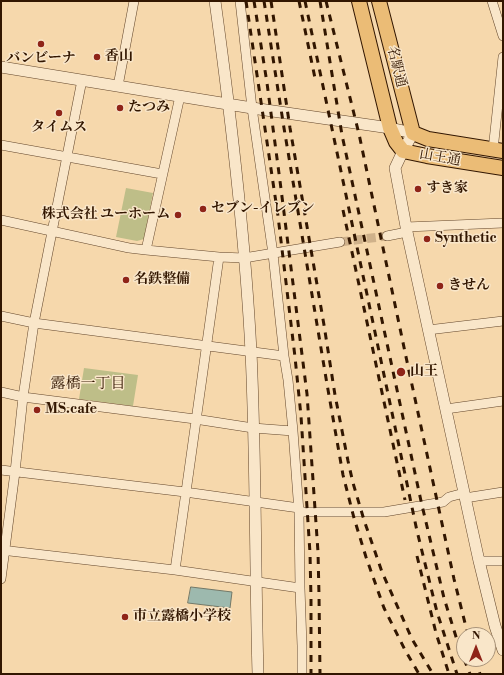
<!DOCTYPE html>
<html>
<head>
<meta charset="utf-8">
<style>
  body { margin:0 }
  #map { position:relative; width:504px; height:675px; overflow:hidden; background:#f6d8ac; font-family:"Libre Bodoni",serif }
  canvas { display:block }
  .frame { position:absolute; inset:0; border:2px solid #321600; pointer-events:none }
  .north { position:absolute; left:456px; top:627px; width:40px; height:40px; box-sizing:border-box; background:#f9e6c9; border:1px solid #a99379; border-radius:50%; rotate:0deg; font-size:11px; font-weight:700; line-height:16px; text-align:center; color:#321600 }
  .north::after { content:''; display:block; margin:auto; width:14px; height:18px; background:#8f2418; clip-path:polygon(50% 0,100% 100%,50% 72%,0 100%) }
</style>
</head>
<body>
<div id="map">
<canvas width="504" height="675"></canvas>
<div class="frame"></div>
<div class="north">N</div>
</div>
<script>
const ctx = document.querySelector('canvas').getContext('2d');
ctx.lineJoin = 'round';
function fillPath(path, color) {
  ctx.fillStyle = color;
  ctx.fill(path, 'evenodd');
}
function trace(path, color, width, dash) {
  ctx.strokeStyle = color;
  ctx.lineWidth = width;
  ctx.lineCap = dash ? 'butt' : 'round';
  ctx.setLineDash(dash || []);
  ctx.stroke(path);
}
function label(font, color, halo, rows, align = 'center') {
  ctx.font = font + ' "Libre Bodoni","Noto Serif JP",serif';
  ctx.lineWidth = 3;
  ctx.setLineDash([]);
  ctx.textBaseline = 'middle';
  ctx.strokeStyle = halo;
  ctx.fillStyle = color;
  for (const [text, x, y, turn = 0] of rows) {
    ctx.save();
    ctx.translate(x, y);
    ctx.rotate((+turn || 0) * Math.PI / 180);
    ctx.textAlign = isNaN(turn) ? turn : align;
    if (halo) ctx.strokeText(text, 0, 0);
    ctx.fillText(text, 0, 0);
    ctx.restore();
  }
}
fillPath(new Path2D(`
  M126,188L153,193L144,239L137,241L116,237Z
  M84,368L138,375L133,406L79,399Z`), '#bebe88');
const water = new Path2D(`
  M191,587L232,592L230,608L188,603Z`);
fillPath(water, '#9db9ae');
trace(water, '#727868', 1);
trace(new Path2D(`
  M340,242L387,236`), '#cfb18a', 9, [9, 4.5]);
const minor = new Path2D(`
  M240,1L252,108L273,254L284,356L288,380L293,431L299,512L300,588L302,646V674
  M492,1L503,36
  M118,86L134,1
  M1,145L162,174
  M493,150L503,57
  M1,220L129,248L146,250L219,257L244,258L340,242
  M406,227L503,223
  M387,236L407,232
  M146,250L180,96
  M1,316L34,323L284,356
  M428,330L503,321
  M1,392L23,397L195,419L253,428L293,431
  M446,409L503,401
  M1,470L185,492L299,508
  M465,498L503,492
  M299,512H384L443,502L449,497L464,493
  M1,550L175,570L300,588
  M479,561H503
  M175,570L219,257
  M1,579L15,472L23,397L34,323L82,80`);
const tertiary = new Path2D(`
  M215,1C231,117 245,234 251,352C256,459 255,567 258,674
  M1,67L252,108L390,128L413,133L403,151L395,168L407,232L479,561L495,626L503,650`);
const primary = new Path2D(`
  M359,1L390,128L396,142L403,151L427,156L503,168
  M379,1L413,133L428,139L503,151`);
trace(minor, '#63462b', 10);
trace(tertiary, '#63462b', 12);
trace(primary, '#321600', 16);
trace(minor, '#f9e6c9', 9);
trace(tertiary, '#f9e6c9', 11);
trace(primary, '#ebbc76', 14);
trace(new Path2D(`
  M246,1L278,216L295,357L301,416L310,553L311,599V674
  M254,1L267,83L280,181L307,394L318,552L319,595L320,674
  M264,1L284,128L305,253L327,384L343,475L354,518L366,557L384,608L405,650L419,674
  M271,1L290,128L324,325L335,395L348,461L353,483L364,520L382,572L412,639L433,674
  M299,1L316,83
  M305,1L417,531L437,612L457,674
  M320,1L342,135L421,501L444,598L457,640L464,658
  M326,1L359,134L409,371L454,579L468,635
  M343,210L405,500
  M417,556L436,633L449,674
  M464,659L470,674
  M475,659L480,674`), '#321600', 3, [7, 7]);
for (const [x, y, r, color] of [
  [41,44,4,"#8f2418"],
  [97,57,4,"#8f2418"],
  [120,108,4,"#8f2418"],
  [59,113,4,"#8f2418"],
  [418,189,4,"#8f2418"],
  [203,209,4,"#8f2418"],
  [178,215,4,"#8f2418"],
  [427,239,4,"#8f2418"],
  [126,280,4,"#8f2418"],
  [440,286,4,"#8f2418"],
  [401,372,5,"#8f2418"],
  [37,410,4,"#8f2418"],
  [125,617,4,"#8f2418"]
]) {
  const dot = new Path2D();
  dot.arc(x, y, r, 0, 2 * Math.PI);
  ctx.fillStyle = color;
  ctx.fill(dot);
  trace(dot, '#f9e6c9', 1.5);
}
label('bold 14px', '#321600', '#f9e6c9', [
  ["香山",105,57],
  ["バンビーナ",41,59,"center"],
  ["たつみ",128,108],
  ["タイムス",59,128,"center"],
  ["すき家",426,189],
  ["セブン-イレブン",211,209],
  ["株式会社 ユーホーム",170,215,"right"],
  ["Synthetic",435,239],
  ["名鉄整備",134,280],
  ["きせん",448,286],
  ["山王",410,372],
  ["MS.cafe",45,410],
  ["市立露橋小学校",133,617]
], 'left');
label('14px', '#321600', '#f9e6c9', [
  ["名駅通",396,67,76],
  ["山王通",440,158,10]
]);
label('15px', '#321600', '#f9e6c9', [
  ["露橋一丁目",88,384]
]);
</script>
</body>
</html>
